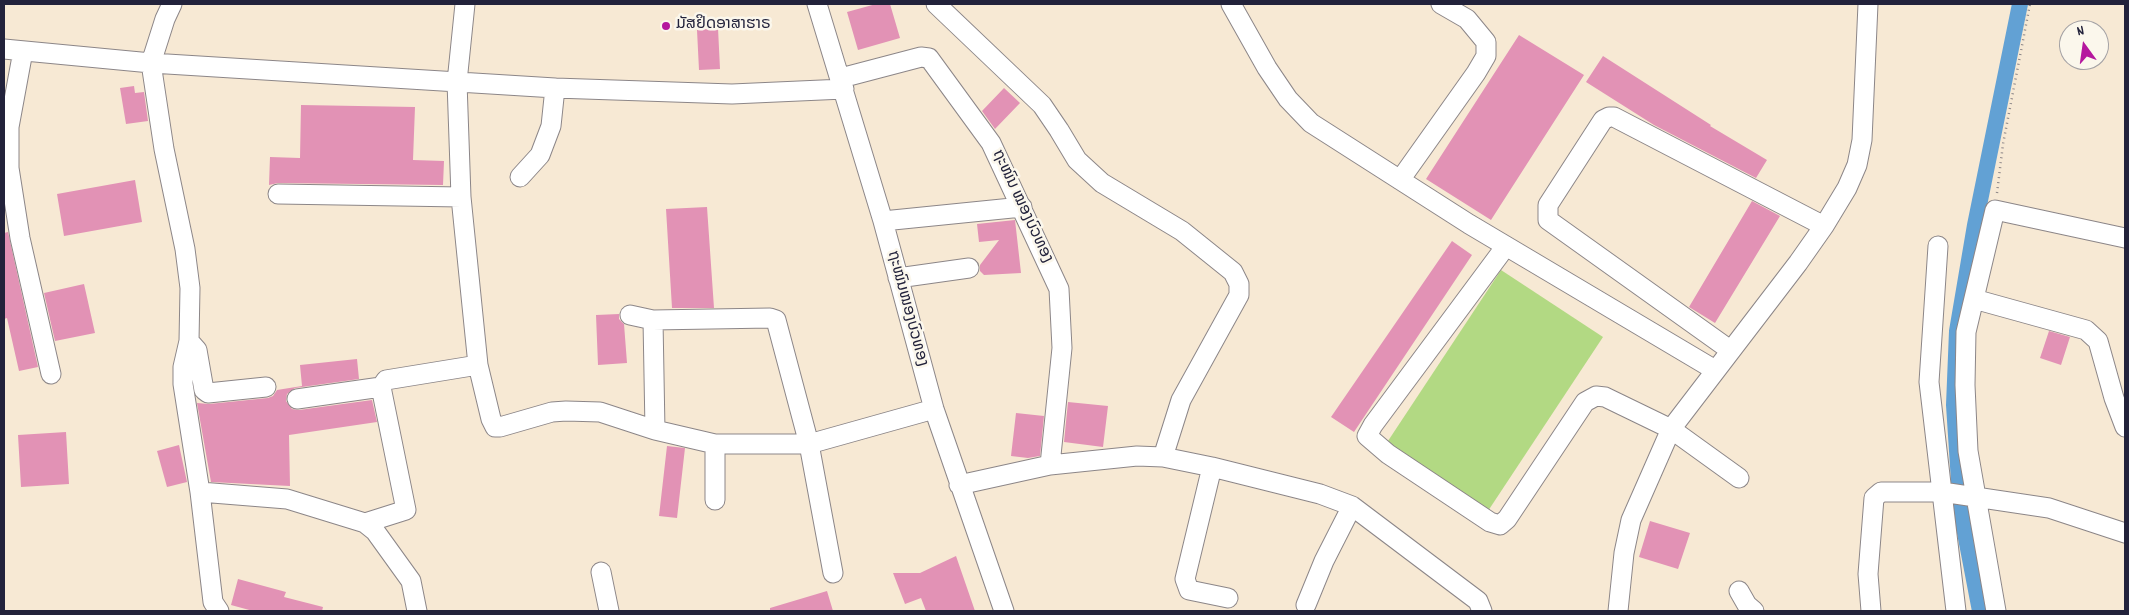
<!DOCTYPE html>
<html>
<head>
<meta charset="utf-8">
<style>
  body { margin:0 }
  #map { position:relative; width:2129px; height:615px; overflow:hidden; background:#f7e9d4; font-family:Dekko,sans-serif }
  canvas { display:block }
  .frame { position:absolute; inset:0; border:5px solid #22223b; pointer-events:none }
  .north { position:absolute; left:2059px; top:20px; width:50px; height:50px; box-sizing:border-box; background:#fbf7ec; border:1px solid #a4a2a5; border-radius:50%; rotate:346deg; font-size:14px; font-weight:700; line-height:20px; text-align:center; color:#22223b }
  .north::after { content:''; display:block; margin:auto; width:18px; height:22px; background:#b5179e; clip-path:polygon(50% 0,100% 100%,50% 72%,0 100%) }
</style>
</head>
<body>
<div id="map">
<canvas width="2129" height="615"></canvas>
<div class="frame"></div>
<div class="north">N</div>
</div>
<script>
const ctx = document.querySelector('canvas').getContext('2d');
ctx.lineJoin = 'round';
function fillPath(path, color) {
  ctx.fillStyle = color;
  ctx.fill(path, 'evenodd');
}
function trace(path, color, width, dash) {
  ctx.strokeStyle = color;
  ctx.lineWidth = width;
  ctx.lineCap = dash ? 'butt' : 'round';
  ctx.setLineDash(dash || []);
  ctx.stroke(path);
}
function label(font, color, halo, rows, align = 'center') {
  ctx.font = font + ' Dekko,"Noto Sans Lao",sans-serif';
  ctx.lineWidth = 5;
  ctx.setLineDash([]);
  ctx.textBaseline = 'middle';
  ctx.strokeStyle = halo;
  ctx.fillStyle = color;
  for (const [text, x, y, turn = 0] of rows) {
    ctx.save();
    ctx.translate(x, y);
    ctx.rotate((+turn || 0) * Math.PI / 180);
    ctx.textAlign = isNaN(turn) ? turn : align;
    if (halo) ctx.strokeText(text, 0, 0);
    ctx.fillText(text, 0, 0);
    ctx.restore();
  }
}
fillPath(new Path2D(`
  M1501,270L1603,337L1488,511L1386,444Z`), '#b2d983');
trace(new Path2D(`
  M1980,611L1961,512L1954,405L1957,331L1975,225L2020,4`), '#62a1d4', 16);
fillPath(new Path2D(`
  M876,4H890L900,38L858,50L847,12Z
  M718,28L720,69L699,70L697,30Z
  M1519,35L1584,75L1491,220L1426,179Z
  M1603,56L1711,125L1710,126L1767,160L1756,178L1654,125L1586,82Z
  M134,86L135,93L144,92L148,121L126,124L120,88Z
  M1004,88L1020,103L995,129L982,111Z
  M301,105L415,107L413,160L444,161L443,185L278,183L269,185L270,157L300,158Z
  M135,180L142,222L64,236L57,194Z
  M1752,201L1780,216L1715,323L1689,307Z
  M707,207L714,308H672L666,209Z
  M1015,220L1021,273L984,275L980,271V265L999,240L979,242L977,224Z
  M8,232L38,367L19,371L7,318L4,319V233Z
  M1452,241L1472,255L1354,432L1331,417Z
  M84,284L95,333L55,341L44,293Z
  M619,314V319L624,324L627,363L598,365L596,315Z
  M2049,331L2070,337L2061,365L2040,358Z
  M357,359L359,379L295,388L287,394L286,401L292,409L299,410L372,400L377,422L289,435L290,486L211,482L197,403L209,404L268,398L273,396L277,390L302,386L300,365Z
  M1068,402L1108,406L1103,447L1064,442Z
  M1016,413L1044,416L1040,456L1028,458L1011,456Z
  M66,432L69,484L21,487L18,435Z
  M179,445L187,482L167,487L157,451Z
  M667,446L685,448L677,518L659,516Z
  M1650,521L1690,533L1678,569L1639,557Z
  M956,556L975,611H926L921,598L905,604L893,573H920Z
  M238,579L286,592L284,597L323,607L322,611H253L231,605Z
  M827,591L833,611H770V608Z`), '#e292b5');
const minor = new Path2D(`
  M172,4L165,19L151,63L164,149L185,249L190,288L189,341L183,367V384L200,492L213,602L219,611
  M465,4L457,82L461,197L478,365L491,419L495,427H500L552,412L566,411L600,412L655,430L715,444H809L934,409
  M817,4L883,221L934,409L1004,611
  M936,4L1042,105L1059,130L1077,160L1102,183L1182,231L1233,272L1239,284V295L1181,400L1163,457
  M1231,4L1267,68L1288,99L1311,123L1469,224L1715,370
  M4,49L151,63L555,88L732,94L844,89
  M23,51L9,127V168L20,238L51,374
  M841,78L921,57L929,58L991,143L1059,289L1062,348L1050,465
  M520,177L540,155L551,126L555,88
  M1400,180L1476,73L1486,56V42L1467,19L1441,4
  M278,194L461,197
  M883,221L1022,207
  M1506,246L1373,425L1367,436L1388,454L1490,522L1500,525L1507,519L1585,402L1596,396L1605,397L1671,429L1739,478
  M1938,246L1929,382L1956,611
  M898,278L969,268
  M1974,299L2086,330L2098,341L2114,398L2125,427
  M630,315L653,320L770,318L776,320L809,444L833,573
  M653,320L655,430
  M189,341L197,350L204,390L208,393L266,387
  M1730,350L1548,220V205L1603,120L1609,117H1614L1824,226
  M297,399L381,387
  M715,444V500
  M1212,467L1185,579L1189,590L1228,598
  M959,485L1050,465L1137,456L1163,457L1212,467L1320,494L1352,506L1478,601L1482,611
  M200,492L287,499L365,523L375,531L411,581L417,611
  M365,523L406,510L381,387L386,380L478,365
  M601,572L609,611
  M1739,591L1747,605L1754,611
  M1306,605L1324,561L1352,506
  M1618,611L1624,553L1631,520L1671,429L1798,263L1824,226L1847,188L1857,165L1862,140L1868,4
  M1871,611L1868,574L1874,498L1881,492H1942L2049,508L2125,533
  M1996,611L1968,451L1965,385L1966,332L1995,210L2125,238`);
trace(minor, '#8c8688', 21);
trace(new Path2D(`
  M1997,193L2003,144L2030,4`), '#8c8688', 2.5, [1, 4]);
trace(minor, '#fff', 19);
for (const [x, y, r, color] of [
  [666,26,5,"#b5179e"]
]) {
  const dot = new Path2D();
  dot.arc(x, y, r, 0, 2 * Math.PI);
  ctx.fillStyle = color;
  ctx.fill(dot);
  trace(dot, '#fbf7ec', 2);
}
label('16px', '#22223b', '#fbf7ec', [
  ["ມັສຢິດອາສາຮາຣ",676,26]
], 'left');
label('16px', '#22223b', '#fbf7ec', [
  ["ຖະໜົນ ໝອງບົວທອງ",1021,207,65],
  ["ຖະໜົນໜອງບົວທອງ",906,309,75]
]);
</script>
</body>
</html>
